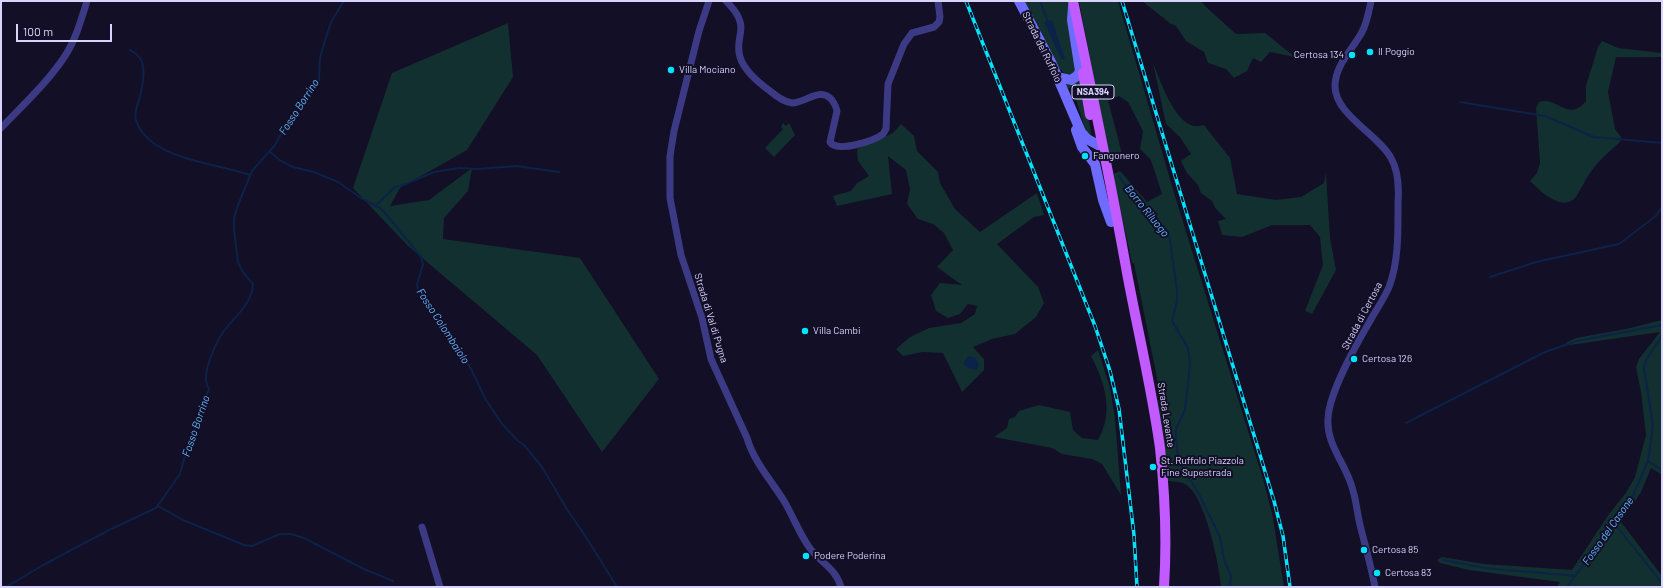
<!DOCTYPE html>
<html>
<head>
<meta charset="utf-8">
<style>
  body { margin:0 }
  #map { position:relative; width:1663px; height:588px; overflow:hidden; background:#130f26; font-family:Barlow,sans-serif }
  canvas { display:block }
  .frame { position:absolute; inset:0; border:2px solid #d9d4ff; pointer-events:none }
  .scale { position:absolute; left:16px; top:24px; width:96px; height:18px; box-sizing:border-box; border:2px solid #d9d4ff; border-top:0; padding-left:5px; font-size:12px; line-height:14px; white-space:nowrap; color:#d9d4ff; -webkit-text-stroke:3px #130f26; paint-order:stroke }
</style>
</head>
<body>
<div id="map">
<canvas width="1663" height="588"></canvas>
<div class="frame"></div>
<div class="scale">100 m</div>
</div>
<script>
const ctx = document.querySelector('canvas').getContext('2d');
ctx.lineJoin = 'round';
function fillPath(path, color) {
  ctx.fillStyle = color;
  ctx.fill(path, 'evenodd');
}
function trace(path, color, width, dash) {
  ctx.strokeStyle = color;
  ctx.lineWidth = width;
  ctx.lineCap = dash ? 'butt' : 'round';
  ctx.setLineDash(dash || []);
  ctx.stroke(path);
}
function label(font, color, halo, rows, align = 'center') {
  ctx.font = font + ' Barlow,sans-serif';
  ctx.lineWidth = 4;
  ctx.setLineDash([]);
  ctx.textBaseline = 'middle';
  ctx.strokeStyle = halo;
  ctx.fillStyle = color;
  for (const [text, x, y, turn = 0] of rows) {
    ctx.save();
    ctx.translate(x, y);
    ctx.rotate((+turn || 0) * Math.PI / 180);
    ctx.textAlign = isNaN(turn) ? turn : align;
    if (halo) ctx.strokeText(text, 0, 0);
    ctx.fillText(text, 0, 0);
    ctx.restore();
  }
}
fillPath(new Path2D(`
  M1023,1H1069L1076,71L1071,76L1065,74L1057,66Z
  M1079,1H1118L1174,193L1263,479L1272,513L1284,587H1221C1219,564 1206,502 1189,487C1183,481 1176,482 1168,481L1158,402L1160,393L1134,263H1132L1113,174L1120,171L1147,202L1162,194L1151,160L1140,149L1143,131L1128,102L1119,96L1108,100L1122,154L1118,161L1110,160Z
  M1142,1H1201L1206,7L1236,34L1265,33L1295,57L1270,52L1261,62L1253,58L1247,71L1234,78L1226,69L1208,63L1204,52L1186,41L1176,26L1171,24Z
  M508,23L513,77L467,150L400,188L390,206L429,200L472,168L468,191L444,218L443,239L580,258L659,379L602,452L537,355L408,246L353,188L392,73Z
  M1602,41L1618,48L1662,53V57H1616L1608,92L1615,129L1621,137L1620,142C1609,152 1598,161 1590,173C1585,180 1581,189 1576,197C1563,213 1540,191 1530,181L1537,173L1540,163L1536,108L1539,102C1557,96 1568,123 1586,101V86L1598,47Z
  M1153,63C1160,80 1174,122 1194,126C1197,126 1201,126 1204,125L1230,158L1237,194L1276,200L1301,197L1324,183L1326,173L1330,238L1336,270L1312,314L1305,311L1323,265L1320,237L1310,225H1272L1242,237L1222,235L1218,221L1226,219L1216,209L1212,201L1201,193L1198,185L1187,173L1181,161L1191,154L1180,137L1166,124Z
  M1081,78L1092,138L1087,135L1076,99L1081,97L1079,84L1067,89L1065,83Z
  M783,123L786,126L789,123L795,135L774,157L765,148L783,129L781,127Z
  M901,124L914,136L917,151L938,172L940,183L955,209L980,232L1037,193L1044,215L1034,217L997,244L1038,287L1044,303L1036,317L1015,334L992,339L973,347L984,359V370L962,392L943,353L922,352L903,356L896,349L910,337L929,328L961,323L975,314L977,306L968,304L960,314L948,318L936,311L931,295L940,283L962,285L937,267L953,250L944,233L933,224L918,219L907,204L910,189L906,170L888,156L892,194L837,206L833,196L851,191L857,183L869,176L858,161L857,149L893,133Z
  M1662,320V475L1651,468L1641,492L1621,522L1662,576V587H1557L1560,582L1469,570L1440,563L1437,560L1442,557L1484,564L1572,570L1609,514L1626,493L1635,477L1646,435L1641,392L1636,367L1639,359L1660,332L1570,345L1565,343L1576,338L1626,329Z
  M1098,350L1110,388L1115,419L1121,495L1102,464L1092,459L1062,454L1052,448L994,437L1007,428L1009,419L1015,417L1019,411L1039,405L1070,412L1073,430L1082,438L1098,440C1114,412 1105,383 1091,356Z`), '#12302f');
fillPath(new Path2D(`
  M1052,20L1065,59L1064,60L1061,59L1044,22Z
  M968,356L975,358L979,364L977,370L969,368L963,364Z`), '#0c2248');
trace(new Path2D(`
  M1040,1L1048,22
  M130,50C134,52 137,54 140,58C147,69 142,88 139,100C137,106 134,113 136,120C138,129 145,136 152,142C177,161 220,165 250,175
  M1460,102L1545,116L1594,137L1662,143
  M270,152L281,161L293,167L314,172L338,182L361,198L380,208L385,213L421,257L423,265L417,284L418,289L443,322L466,359L486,400L502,424L518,441L524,445L542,467L568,511L584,534L617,587
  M1119,176L1138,203L1165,230L1170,239L1177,291V301L1172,321L1188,348L1190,364L1185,410L1176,429V439L1178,457L1182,467L1199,494L1220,537L1224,560L1231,575L1230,587
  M375,206L395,187L406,184L434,172L459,168L477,169L516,166L559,172
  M1490,277L1536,262L1619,244L1656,216L1662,207
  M1406,423L1545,352L1577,341L1662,325
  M1648,461L1662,470
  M158,506L183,520L244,545L252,546L280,534H291L304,538L364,569L393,581
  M1614,523L1662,583
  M1443,560L1485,568L1576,576
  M6,587L45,564L109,530L156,508L180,474L187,448L195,435L199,423V410L209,390C208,386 205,382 206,378C206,365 216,342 224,331C235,316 252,304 253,284L242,271L238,262L234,229V218L238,205L252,171L275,145L292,114L314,90L319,81L320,58L324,44L331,22L344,1
  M1567,587L1631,500L1648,461L1653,426L1644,368L1646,360L1662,336
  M1662,587V585`), '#0c2248', 2);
trace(new Path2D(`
  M709,1L699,31L674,131L670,156V198L681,255L702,318L711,359L747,438C754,462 771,480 784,501C793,516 799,533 809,547C820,563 835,567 841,587
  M726,1C729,3 731,7 734,10C749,30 734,38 740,57C744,71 759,83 770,91C776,96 784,102 792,103C806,103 820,86 832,100C835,104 836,106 837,111L830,142C837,153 874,141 883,134C884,133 885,130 886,129L888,84L904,44L912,33L934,27L939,22L940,17L938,1
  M1371,1C1369,11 1367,23 1362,32C1353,49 1335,65 1335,86C1335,115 1378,134 1391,158C1398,170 1399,187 1398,202C1398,230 1399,261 1389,287C1384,299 1376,310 1370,321C1357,343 1329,393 1328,418C1326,444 1345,463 1352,487C1356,499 1357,512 1360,525C1365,545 1371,566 1375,587
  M1,128C23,105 48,82 65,56C76,39 81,20 87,1
  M422,527L440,587`), '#3d3a85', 7);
trace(new Path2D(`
  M1019,1L1051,62L1081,132L1087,139L1102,147
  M1058,77L1071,80L1077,76L1080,71L1072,20L1073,6
  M1076,130L1082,147L1095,164L1103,200L1111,222`), '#6f6bff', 10);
trace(new Path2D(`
  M1073,1C1092,92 1111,182 1127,273C1138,332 1152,390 1160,448C1165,494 1167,541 1164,587
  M1083,73L1090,115`), '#c25bff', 10);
const rail = new Path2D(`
  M966,1L1095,326L1110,371L1119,409L1134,535L1137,587
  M1122,1L1274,501L1283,536L1290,587`);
trace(rail, '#00e5ff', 3.5);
trace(rail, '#130f26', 2, [6]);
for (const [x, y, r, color] of [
  [1370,52,4,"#00e5ff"],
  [1352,55,4,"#00e5ff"],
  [671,70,4,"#00e5ff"],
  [1085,156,4,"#00e5ff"],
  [805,331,4,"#00e5ff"],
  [1354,359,4,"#00e5ff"],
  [1153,467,4,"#00e5ff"],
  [1364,550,4,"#00e5ff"],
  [806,556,4,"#00e5ff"],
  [1377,573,4,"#00e5ff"]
]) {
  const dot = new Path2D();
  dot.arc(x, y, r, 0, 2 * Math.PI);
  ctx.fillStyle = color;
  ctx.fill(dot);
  trace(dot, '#130f26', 1.5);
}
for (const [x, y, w] of [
  [1093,92,42]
]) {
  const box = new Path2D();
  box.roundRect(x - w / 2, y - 7, w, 14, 3);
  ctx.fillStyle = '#130f26';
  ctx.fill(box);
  trace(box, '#d9d4ff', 1);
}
label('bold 9px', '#d9d4ff', null, [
  ["NSA394",1093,92]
]);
label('10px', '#d9d4ff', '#130f26', [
  ["Strada del Ruffolo",1042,47,64],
  ["Strada di Certosa",1362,316,-62],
  ["Strada di Val di Pugna",711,318,73],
  ["Strada Levante",1166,415,81]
]);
label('10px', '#d9d4ff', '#130f26', [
  ["Il Poggio",1378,52],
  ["Certosa 134",1344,55,"right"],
  ["Villa Mociano",679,70],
  ["Fangonero",1093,156],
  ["Villa Cambi",813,331],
  ["Certosa 126",1362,359],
  ["St. Ruffolo Piazzola",1161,461],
  ["Fine Supestrada",1161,473],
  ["Certosa 85",1372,550],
  ["Podere Poderina",814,556],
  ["Certosa 83",1385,573]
], 'left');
label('italic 11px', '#62b6ff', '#130f26', [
  ["Fosso Borrino",299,107,-57],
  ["Borro Riluogo",1147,211,51],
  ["Fosso Colombaiolo",443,326,57],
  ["Fosso Borrino",196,426,-71],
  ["Fosso del Casone",1608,531,-55]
]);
</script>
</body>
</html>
